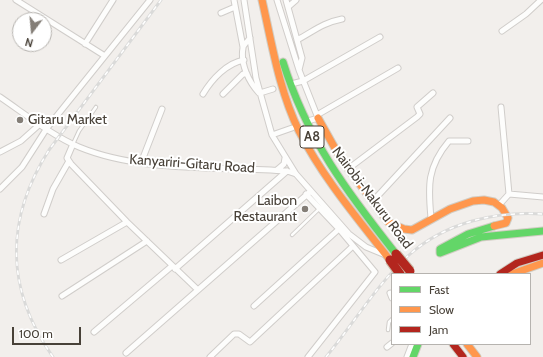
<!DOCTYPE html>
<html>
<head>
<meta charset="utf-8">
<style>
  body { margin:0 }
  #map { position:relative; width:543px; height:357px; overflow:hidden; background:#f2efec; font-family:Cabin,sans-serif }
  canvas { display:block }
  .legend { position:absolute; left:391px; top:273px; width:140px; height:72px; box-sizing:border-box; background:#fff; border:1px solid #b6b3af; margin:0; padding:5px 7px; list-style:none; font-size:12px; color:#484138 }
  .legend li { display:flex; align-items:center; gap:8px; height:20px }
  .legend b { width:20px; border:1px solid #b6b3af }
  .north { position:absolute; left:12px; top:12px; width:40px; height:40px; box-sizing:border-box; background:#fff; border:1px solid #b6b3af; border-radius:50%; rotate:196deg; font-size:11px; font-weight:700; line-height:16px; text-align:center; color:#484138 }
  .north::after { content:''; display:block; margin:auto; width:14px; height:18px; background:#847e77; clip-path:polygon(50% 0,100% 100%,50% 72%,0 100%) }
  .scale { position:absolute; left:12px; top:327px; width:69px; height:18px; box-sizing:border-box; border:2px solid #484138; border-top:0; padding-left:5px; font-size:12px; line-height:14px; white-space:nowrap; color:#484138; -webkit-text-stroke:3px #fff; paint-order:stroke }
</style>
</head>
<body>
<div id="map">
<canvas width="543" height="357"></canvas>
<ul class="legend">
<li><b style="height:5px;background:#63d668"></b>Fast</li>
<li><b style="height:5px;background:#ff974d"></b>Slow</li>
<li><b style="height:5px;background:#b3261e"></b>Jam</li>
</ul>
<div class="north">N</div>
<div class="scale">100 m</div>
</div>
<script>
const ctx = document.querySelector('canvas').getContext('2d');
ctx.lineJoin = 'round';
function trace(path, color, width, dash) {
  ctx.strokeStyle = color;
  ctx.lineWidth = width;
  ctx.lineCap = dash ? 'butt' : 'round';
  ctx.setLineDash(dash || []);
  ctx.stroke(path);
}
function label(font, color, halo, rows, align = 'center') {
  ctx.font = font + ' Cabin,sans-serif';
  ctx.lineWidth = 4;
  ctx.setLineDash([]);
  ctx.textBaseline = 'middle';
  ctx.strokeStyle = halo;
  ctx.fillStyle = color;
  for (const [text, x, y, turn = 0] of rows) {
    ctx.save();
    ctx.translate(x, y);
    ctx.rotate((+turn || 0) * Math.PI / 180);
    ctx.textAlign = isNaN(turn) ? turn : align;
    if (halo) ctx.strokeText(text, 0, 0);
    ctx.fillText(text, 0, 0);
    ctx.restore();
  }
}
const lane = new Path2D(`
  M73,144L79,131L96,107
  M292,235L319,209
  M388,330L389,322L392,319`);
const street = new Path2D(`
  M16,0L105,56
  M234,0L243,47
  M244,0L256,78L272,135L296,174L349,234L366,247L383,254
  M277,0L299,70
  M286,0L302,58L299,70L318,118L308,121
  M288,7L296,0
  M221,13L235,7
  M502,31L526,14L541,0
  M250,38C248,41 243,45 243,48C240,64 249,82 259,93
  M297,40C314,31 322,23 342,19
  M85,44L113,0
  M295,83L303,81L380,37
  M260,93L273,89
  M203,94C212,79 227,63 244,60
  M223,94L243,74H247
  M0,97C25,114 51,135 79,147C142,173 220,166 287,171L296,174
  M501,107L509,194
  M317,115L398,68
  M272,135L292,128
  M73,144L67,158L71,164L127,222L198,290
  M0,152L21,141L40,124
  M141,163L162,109
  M348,169L417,117L420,114L417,107L433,93
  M277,170L284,164L285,158
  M0,189L22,167L47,128L150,0
  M306,194L339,229L375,272L308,357
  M373,201L450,118
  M500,204L509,194L543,197
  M44,214L53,189L69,161
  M431,218C428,186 427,167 449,141H468
  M61,260L127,222
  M175,269L287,171
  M390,293L392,298
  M62,296L147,241
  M254,306L339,229
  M94,332L172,266
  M387,347L392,343
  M126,353L311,191
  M210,357L234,334H239L250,342L353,246
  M407,357L412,344`);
const fast = new Path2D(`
  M283,62C307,139 347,192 396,254
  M494,226L468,234L440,249V253L481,237L543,231
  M413,357L418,344`);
const slow = new Path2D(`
  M262,0C272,44 279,90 299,131C323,178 358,219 390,260
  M318,118L341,159L388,222L404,229L412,230L450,209L473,201L484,200L494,202L502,208L508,218L506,223L494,226
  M512,274L543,263
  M467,344L477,357`);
const jam = new Path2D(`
  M500,274L517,263L543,255
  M453,344L463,357`);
trace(lane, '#d0cdca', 4.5);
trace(street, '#d0cdca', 7);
trace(fast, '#d1ccc3', 9);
trace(slow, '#d1ccc3', 9);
trace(jam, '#d1ccc3', 9);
trace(lane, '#fdfdfc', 2.5);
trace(street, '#fdfdfc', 5);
trace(fast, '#63d668', 7);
trace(slow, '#ff974d', 7);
trace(jam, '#b3261e', 7);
const rail = new Path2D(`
  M53,357C5,289 5,219 49,150L161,0
  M326,357C354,323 377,284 409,255C446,222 496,211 543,214`);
trace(rail, '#dadad9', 3);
trace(rail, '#fff', 1.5, [4.5]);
const jamBridge = new Path2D(`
  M396,254L410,271
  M390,260L400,274`);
trace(jamBridge, '#c9bba8', 11, []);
trace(jamBridge, '#b3261e', 9);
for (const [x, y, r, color] of [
  [20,120,4,"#847e77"],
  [305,209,4,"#847e77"]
]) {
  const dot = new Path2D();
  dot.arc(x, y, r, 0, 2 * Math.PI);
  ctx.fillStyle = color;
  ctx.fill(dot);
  trace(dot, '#fff', 1.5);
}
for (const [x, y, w] of [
  [312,137,24]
]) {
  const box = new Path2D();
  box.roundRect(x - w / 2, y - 11, w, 22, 3);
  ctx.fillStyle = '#fff';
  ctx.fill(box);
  trace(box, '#484138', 1);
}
label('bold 13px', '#484138', null, [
  ["A8",312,137]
]);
label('14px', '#484138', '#fff', [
  ["Gitaru Market",28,120],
  ["Laibon",297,201,"right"],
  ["Restaurant",297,217,"right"]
], 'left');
label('14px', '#484138', '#fff', [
  ["Kanyariri-Gitaru Road",192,164,4],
  ["Nairobi-Nakuru Road",372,198,53]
]);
</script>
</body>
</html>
